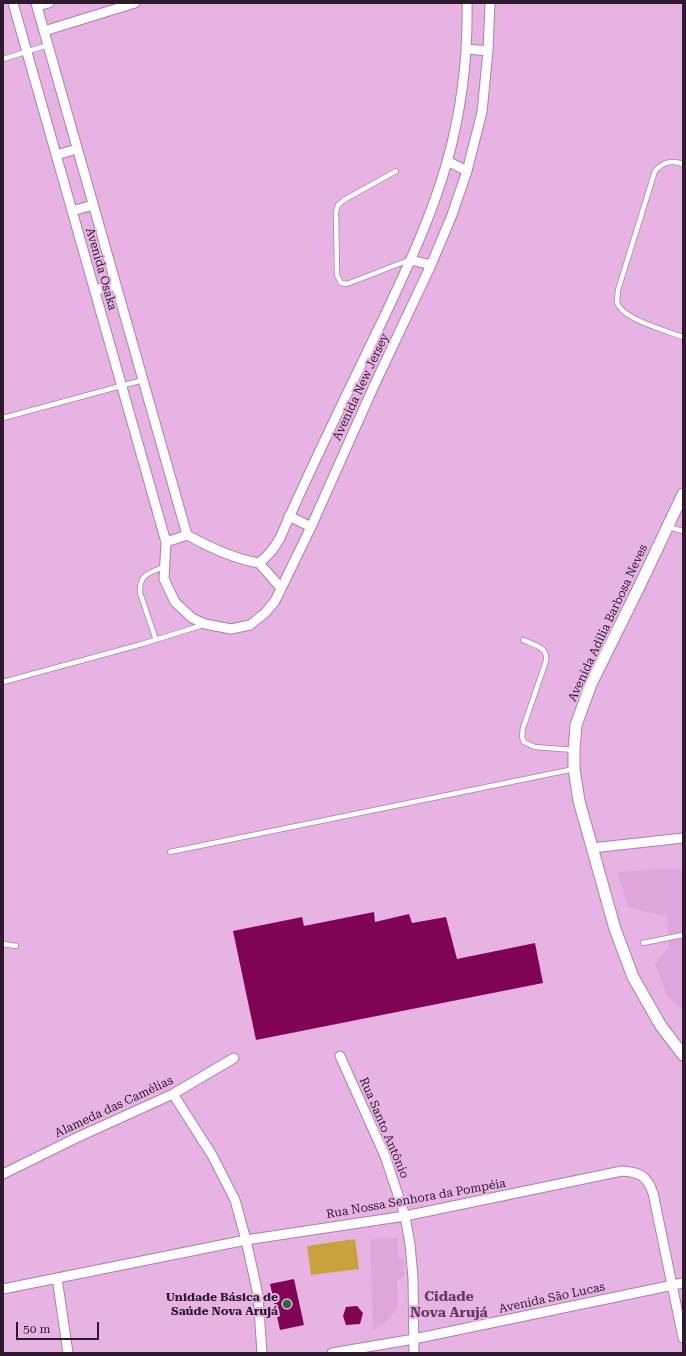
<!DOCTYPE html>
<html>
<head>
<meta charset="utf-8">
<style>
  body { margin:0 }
  #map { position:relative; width:686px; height:1356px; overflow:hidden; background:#e7b3e3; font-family:"Roboto Serif",serif }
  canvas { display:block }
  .frame { position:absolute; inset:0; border:4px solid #2d1a2c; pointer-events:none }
  .scale { position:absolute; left:16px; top:1322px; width:83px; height:18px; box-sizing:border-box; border:2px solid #2d1a2c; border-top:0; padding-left:5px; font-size:12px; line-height:14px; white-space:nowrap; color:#2d1a2c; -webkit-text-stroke:3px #e7b3e3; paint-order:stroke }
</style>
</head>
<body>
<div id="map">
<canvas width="686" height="1356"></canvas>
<div class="frame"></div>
<div class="scale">50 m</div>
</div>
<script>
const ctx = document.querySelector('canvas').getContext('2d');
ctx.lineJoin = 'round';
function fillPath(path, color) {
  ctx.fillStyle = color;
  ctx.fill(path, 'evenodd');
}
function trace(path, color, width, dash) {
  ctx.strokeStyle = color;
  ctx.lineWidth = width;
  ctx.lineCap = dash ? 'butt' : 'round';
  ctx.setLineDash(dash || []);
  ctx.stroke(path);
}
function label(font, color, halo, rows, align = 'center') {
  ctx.font = font + ' "Roboto Serif",serif';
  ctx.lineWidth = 4;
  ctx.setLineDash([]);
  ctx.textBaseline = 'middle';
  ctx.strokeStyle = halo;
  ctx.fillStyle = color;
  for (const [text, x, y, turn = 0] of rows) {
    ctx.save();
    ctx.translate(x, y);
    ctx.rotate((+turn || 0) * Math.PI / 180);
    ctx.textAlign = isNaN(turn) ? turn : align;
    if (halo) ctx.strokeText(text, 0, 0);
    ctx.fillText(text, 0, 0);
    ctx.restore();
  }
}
fillPath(new Path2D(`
  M683,868V1010L667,996L655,964L669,947L667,917L628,907L617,872Z
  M397,1238L399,1258L404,1260V1276L397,1281L398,1307L385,1323L373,1330L370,1239Z`), '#dfa6dc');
fillPath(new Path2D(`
  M355,1239L359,1269L311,1275L307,1246Z`), '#c8a33b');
fillPath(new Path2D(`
  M374,912L375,922L409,914L412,923L446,917L457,959L535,943L543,983L256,1040L233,931L302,917L304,926Z
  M294,1279L304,1325L280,1330L270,1284Z
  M357,1306L363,1313L360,1324L346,1325L343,1316L346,1307Z`), '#800356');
const service = new Path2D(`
  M3,59L48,45
  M683,164C671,160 663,162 655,171L618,290C618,293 617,299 617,302C621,319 668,331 683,337
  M396,171L344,200L338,205L336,212L337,275L341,283L347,284L409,260
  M3,418L143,380
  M668,527L683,531
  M156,640L140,593C139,573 149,574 165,566
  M523,640C535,645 551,648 545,664L523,728L522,737L524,742L535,747L574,750
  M3,682L142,644L203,625
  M170,852L574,769
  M643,943L683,935
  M3,944L16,946`);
const minor = new Path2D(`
  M13,3L166,542L164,579L175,602L192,618L205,624L231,629L250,625L265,613L275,601L311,527L373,388L431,265L452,215L467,171L482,112L488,51L490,3
  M36,3L187,535
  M37,6L49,3
  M44,31L135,3
  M467,49L488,51
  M56,155L77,149
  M447,161L467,171
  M72,211L93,205
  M411,260L431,265
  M95,290L116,285
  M289,516L311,527
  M166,542L187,535C209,547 234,559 259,563C268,556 274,549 280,538C313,462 350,388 386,313C409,264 432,215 447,162C461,112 468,55 467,3
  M259,563L281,588
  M592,848L683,838
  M340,1056L385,1156L405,1216L410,1244L413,1278L414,1353
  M173,1094L212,1155L235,1200L246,1240L258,1295L262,1353
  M3,1174L76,1138L173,1094L234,1058
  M57,1278L68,1353
  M3,1289L246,1240L405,1216L622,1171C640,1172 647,1176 653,1193L683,1338
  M332,1353L414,1339L683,1283`);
const tertiary = new Path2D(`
  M683,494L640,585L591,684L576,725L574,750V769L579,801L615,929L633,977L661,1026L683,1055`);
trace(service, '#af7eac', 6);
trace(minor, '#af7eac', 11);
trace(tertiary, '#af7eac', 13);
trace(service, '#fff', 4.5);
trace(minor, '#fff', 9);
trace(tertiary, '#fff', 11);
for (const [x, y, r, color] of [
  [287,1304,5,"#276c38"]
]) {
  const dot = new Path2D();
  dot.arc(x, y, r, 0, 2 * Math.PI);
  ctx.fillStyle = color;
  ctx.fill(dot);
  trace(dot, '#e7b3e3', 1.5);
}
label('12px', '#2d1a2c', '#e7b3e3', [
  ["Avenida Osaka",101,269,74],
  ["Avenida New Jersey",361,387,-65],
  ["Avenida Adilia Barbosa Neves",608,623,-65],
  ["Alameda das Camélias",114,1107,-25],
  ["Rua Santo Antônio",384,1128,67],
  ["Rua Nossa Senhora da Pompéia",416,1199,-10],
  ["Avenida São Lucas",552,1298,-12]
]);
label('bold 12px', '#2d1a2c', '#e7b3e3', [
  ["Unidade Básica de",278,1297],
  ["Saúde Nova Arujá",278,1311]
], 'right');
label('bold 14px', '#653963', '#e7b3e3', [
  ["Cidade",449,1297],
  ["Nova Arujá",449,1313]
]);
</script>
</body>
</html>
